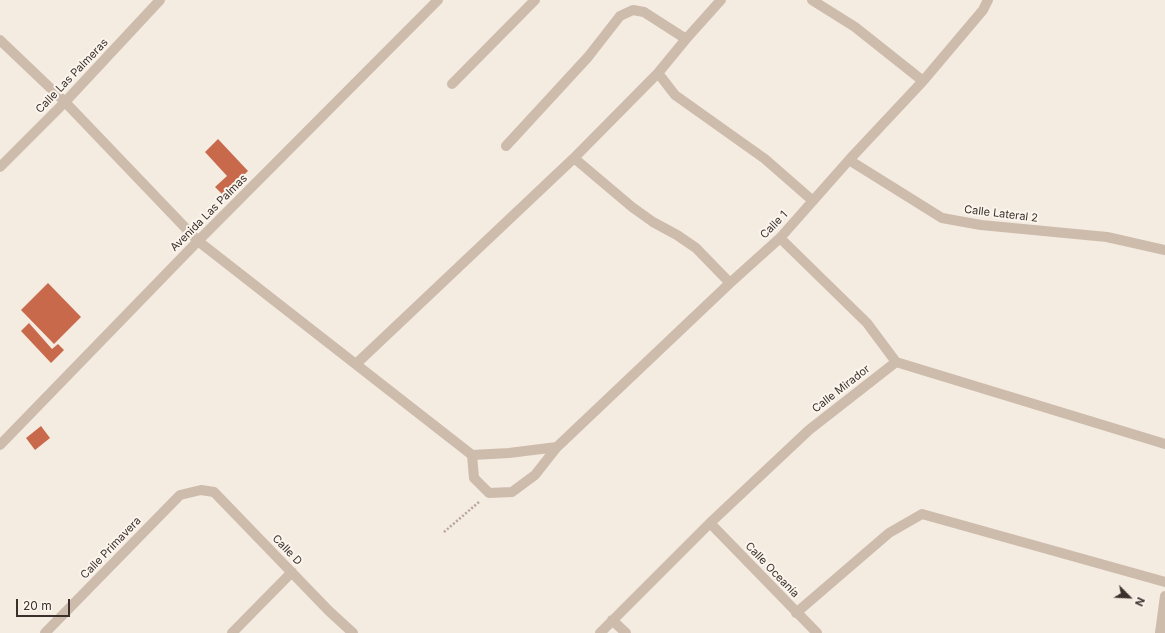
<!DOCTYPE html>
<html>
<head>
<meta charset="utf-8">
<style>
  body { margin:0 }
  #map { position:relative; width:1165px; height:633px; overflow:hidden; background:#f4ebe1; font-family:Inter,sans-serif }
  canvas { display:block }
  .north { position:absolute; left:1109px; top:577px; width:40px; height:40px; -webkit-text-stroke:3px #fbf5ee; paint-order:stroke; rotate:114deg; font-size:11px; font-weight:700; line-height:16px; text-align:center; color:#3b302b }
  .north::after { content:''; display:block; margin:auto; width:14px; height:18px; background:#3b302b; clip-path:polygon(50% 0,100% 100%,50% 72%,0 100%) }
  .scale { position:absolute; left:16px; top:599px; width:54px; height:18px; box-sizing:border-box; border:2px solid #3b302b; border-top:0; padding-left:5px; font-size:12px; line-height:14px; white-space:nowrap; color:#3b302b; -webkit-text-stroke:3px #fbf5ee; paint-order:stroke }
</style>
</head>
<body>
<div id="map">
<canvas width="1165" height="633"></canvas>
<div class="north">N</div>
<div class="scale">20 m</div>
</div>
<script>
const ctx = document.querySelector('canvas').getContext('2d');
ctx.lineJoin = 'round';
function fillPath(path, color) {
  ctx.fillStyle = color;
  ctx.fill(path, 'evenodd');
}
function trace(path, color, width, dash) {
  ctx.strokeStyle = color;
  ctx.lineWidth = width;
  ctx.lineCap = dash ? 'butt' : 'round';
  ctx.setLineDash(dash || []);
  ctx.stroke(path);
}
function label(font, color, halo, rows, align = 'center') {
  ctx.font = font + ' Inter,sans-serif';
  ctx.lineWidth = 4;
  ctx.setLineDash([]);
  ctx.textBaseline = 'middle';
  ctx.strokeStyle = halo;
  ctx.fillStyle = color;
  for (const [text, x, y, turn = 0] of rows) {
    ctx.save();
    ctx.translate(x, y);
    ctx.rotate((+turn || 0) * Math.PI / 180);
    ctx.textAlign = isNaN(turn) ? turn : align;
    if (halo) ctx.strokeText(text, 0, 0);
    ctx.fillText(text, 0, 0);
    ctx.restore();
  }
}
fillPath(new Path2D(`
  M218,139L248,171L223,195L215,187L227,176L205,152Z
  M48,283L81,317L54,344L21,310Z
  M29,323L52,349L58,344L64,350L51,363L21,331Z
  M41,426L50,438L35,450L26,438Z`), '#c8694b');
trace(new Path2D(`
  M444,532L479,502`), '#b9a596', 2.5, [2, 2]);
trace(new Path2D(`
  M812,0L855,27L923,81
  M0,40L65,102L198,241L472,455
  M658,73L675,95L765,159L813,201
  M452,84L535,0
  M506,146L588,57L620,16L633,10L644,12L686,39
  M574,158L632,207L653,222L677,235L696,248L730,283
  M849,160L942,218L981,225L1107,237L1165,250
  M0,167L65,102L160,0
  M780,238L867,323L896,362
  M896,362L1165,444
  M356,364L574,158L658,73L686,39L721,0
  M0,445L198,241L438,0
  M557,447L509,453L472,455L474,478L489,493L512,492L535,475L557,447L730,283L780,238L849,160L923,81L983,10L988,0
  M710,523L817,633
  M796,613L889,533L922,514L1165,582
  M612,620L626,633
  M45,633L180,495L201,490L214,492L329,611L353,633
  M232,633L292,572
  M600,633L710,523L809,430L896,362
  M1160,633L1165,596`), '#cdbbac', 10);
label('11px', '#3b302b', '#fbf5ee', [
  ["Calle Las Palmeras",72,76,-46],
  ["Avenida Las Palmas",209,213,-45],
  ["Calle Lateral 2",1001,214,7],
  ["Calle 1",774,225,-46],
  ["Calle Mirador",841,389,-38],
  ["Calle Primavera",111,548,-46],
  ["Calle D",287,550,46],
  ["Calle Oceanía",772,570,46]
]);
</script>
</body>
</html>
